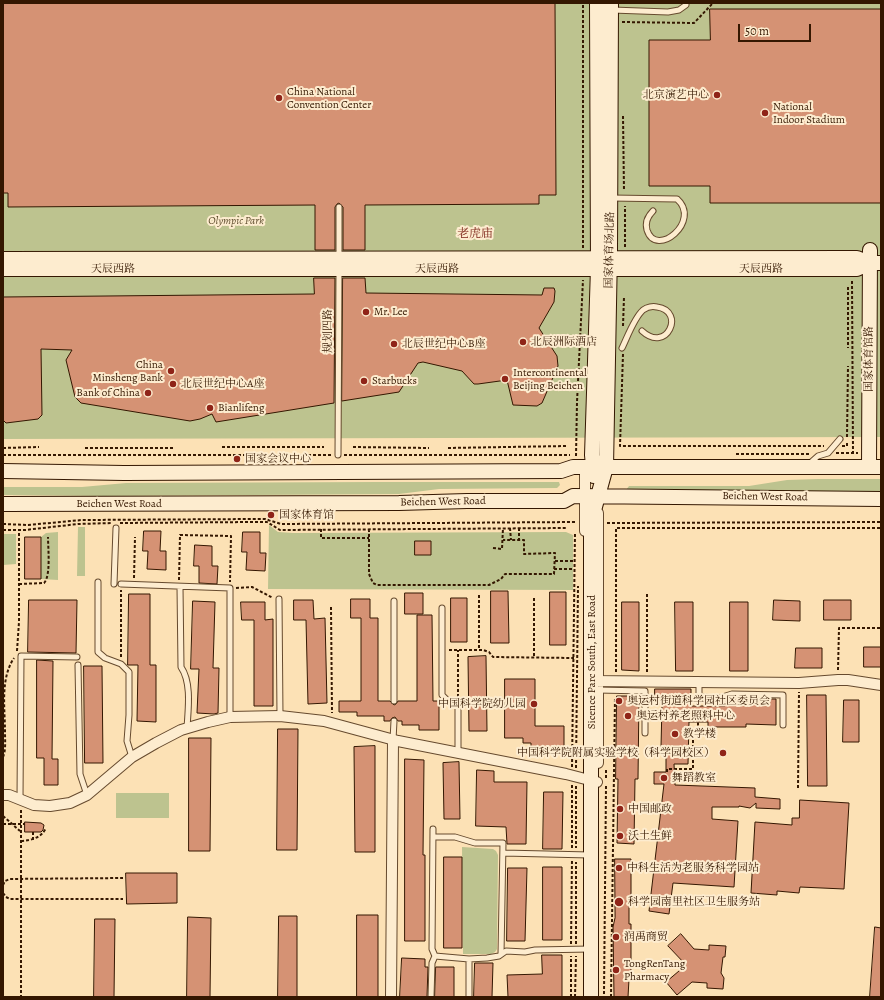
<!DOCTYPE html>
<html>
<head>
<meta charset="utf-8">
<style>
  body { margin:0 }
  #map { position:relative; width:884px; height:1000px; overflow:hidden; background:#fce1b5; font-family:Alegreya,serif }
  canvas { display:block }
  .frame { position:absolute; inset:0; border:4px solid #341701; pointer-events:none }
  .scale { position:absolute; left:738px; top:24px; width:73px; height:18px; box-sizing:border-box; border:2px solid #341701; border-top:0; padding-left:5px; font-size:12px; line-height:14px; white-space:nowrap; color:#341701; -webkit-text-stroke:3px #fdeccf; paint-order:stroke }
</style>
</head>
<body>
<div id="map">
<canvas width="884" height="1000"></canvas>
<div class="frame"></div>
<div class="scale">50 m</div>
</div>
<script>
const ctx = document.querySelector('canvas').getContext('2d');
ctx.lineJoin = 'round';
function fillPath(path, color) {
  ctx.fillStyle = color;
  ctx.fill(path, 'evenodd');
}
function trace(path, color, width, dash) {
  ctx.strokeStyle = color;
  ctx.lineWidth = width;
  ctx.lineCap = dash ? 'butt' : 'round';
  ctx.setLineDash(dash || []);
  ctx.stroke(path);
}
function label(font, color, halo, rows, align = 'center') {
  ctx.font = font + ' Alegreya,"Noto Serif SC",serif';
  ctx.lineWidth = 4;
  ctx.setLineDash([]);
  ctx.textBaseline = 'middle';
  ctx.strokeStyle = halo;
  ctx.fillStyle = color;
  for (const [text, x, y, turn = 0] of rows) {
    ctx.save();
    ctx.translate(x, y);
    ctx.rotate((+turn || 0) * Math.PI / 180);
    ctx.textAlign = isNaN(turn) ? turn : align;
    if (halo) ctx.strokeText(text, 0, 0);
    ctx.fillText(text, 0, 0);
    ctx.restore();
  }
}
fillPath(new Path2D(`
  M3,3H881V437L3,439Z
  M818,479H881V493L626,490L629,486H749L787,480Z
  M376,482H559L560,485L557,488L439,489L399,494L104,496L3,495V487H82L126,483Z
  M269,525L278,532L293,533L566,532L573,535V590L268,589Z
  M78,527H85V576H77Z
  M58,532V580L41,579V537L46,533Z
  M3,534H16V564L3,565Z
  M116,793H169V818H116Z
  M462,847L493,849L496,851L498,855L497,949L495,952L491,954H463Z`), '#bdc38f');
const building = new Path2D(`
  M3,3H555L556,195H539V204L365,205V250H343V207L339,203L337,204L335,207V250H315V205L8,207V193H3Z
  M710,9H881V203H710V186H649V40H710Z
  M314,278H335L334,403L216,422L212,414L200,419L190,421L81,403L75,397L66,360L72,350L41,349L42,415L38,419L6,423L3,420V297L314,294Z
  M343,278H365L366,293L542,295L544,288H554L555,291L554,302L539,328L557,356L558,366L542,403L537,406L513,405L507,380L478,384H474L462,371L423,362L418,363L399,392L342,401Z
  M144,531H161L160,551H166V570L147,569L148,551H143Z
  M243,532H260V553H266L265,571L246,570L247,552H242Z
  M25,537H41V579H25Z
  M415,541H431V555H415Z
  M195,545L212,546V566H218L217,584L199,583V566H194Z
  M491,591H508L509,643H491Z
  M550,592H566V645H550Z
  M405,593H423V614H405Z
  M129,594H150V665H156V722L137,721L138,665H128Z
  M451,598H467V642H451Z
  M351,599H370V618H378V701H390L394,705L396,704L398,701H417V615H432L433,701H439V730H419V725H402V721H398L395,717L392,718L390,721H384V716H357V712H339V701H361V618H351Z
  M29,600H77L76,653L28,652Z
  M294,600H313L314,619L325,618L327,703L308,704L306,620H294Z
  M774,600L800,601V621L773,620Z
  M824,600H851V620H824Z
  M193,601L215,602L213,668H219L218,713L214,714L197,713L199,669H191Z
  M241,602H265V620L273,619V706H254V620H242Z
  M622,602H639V671L622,670Z
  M675,602H693V671H676Z
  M730,602H748V671H730Z
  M864,647H881V667H864Z
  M796,648H822V668H795Z
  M486,656L487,731H469L468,657Z
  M37,660L53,661L52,759H58V785H44V758H37Z
  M84,666H102L103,763H85Z
  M505,679H535V726H564V751H531V743H523V738H505Z
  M655,689H691V706H725V700L731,699H776V725L746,724V727H708V722H689L688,764H674L675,785L755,788V797L780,799V809L756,808V803L750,808L739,806V807H712V819L738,821L734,887L673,883L669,914L649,911L664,784H654V772H666V747H661L662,704H655Z
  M807,695H826L827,786H808Z
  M617,696H639L638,779H635L634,844L617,843L618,779H616Z
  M844,700H859V742H843Z
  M278,729H298L297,850H277Z
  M189,738H211L210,851H189Z
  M375,746V852H355L354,747Z
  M405,759L424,760L423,855H425V941H405Z
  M459,762L460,819H444L443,763Z
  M477,770L494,771V782H527L526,844H507L506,827L476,826Z
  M544,792H563L562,849H543Z
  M800,800L849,803L844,889L800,887L799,893L777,891V895L751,893L755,822L792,825V818H799Z
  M25,822L41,823L44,825L43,830L41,832H25Z
  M444,857H462V948H444Z
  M615,859H631V906H629V924H631V980L629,979L628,997H614L613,927L615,918Z
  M543,867H562V940H543Z
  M508,868H527L525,941H507Z
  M126,873H177V903L127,904Z
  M357,915H378V997H357Z
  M279,916H297V997H278Z
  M188,917L211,918L210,997H187Z
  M95,919H115L114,997H94Z
  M875,927L881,928V997H870Z
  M681,934L694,949L709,950V945L726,946L725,957H723L721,973L724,978L723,989L707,988V983L692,982L677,995L666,982L686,965L668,946Z
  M542,955H562V997H508L507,975L542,974Z
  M402,958L425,959V967H428L427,997H400Z
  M475,963H493L492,997H474Z
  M436,967H454V997H435Z`);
fillPath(building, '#d59274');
trace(building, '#341701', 1);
const lane = new Path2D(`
  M612,10L668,12L679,10L686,5V3
  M611,198L677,199C702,221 656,259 647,230C645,223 648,216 653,211
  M339,258V207
  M622,348C627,338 634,318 643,310C647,307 653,306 657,307C686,311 667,354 642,331
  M338,455L339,270
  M809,464L818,456L828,453L840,439
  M98,582V652L105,658L121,664L129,672V715L127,741L132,757
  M114,584L116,528
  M121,584L230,588V717
  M180,587L181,667C192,683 188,710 187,728
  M279,599L280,716
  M394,601V701
  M442,608V695L446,699L458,706V753
  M78,665L80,774L87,795
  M699,682V697L719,698L732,694L783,695V725
  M597,690L645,691V733
  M393,740L394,721
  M20,799L21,656L77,657
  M433,829L432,949L435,956L469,959L487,958L499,956L506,951L525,952L535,950L590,949
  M433,837H455L475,843H503L501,954
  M503,853L590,855
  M431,997L432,963L435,956
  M469,997V959`);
const street = new Path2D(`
  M585,467V531
  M592,681L799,683L838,680H848L881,685
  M598,763V513
  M3,795H9L34,805L50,806L70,803L87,795L132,757L156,743L181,730L208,722L230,717L280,716L324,721L398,741L566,774L597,782
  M391,997L393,740`);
const secondary = new Path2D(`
  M3,259L857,258L870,263H881
  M3,269H857L870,263
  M869,467L870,250
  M3,471L124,473L561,471L573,467H881
  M594,476L592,455L598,268L597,3
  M3,504L399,503L467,501H564L573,496L881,499
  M591,997V528L593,514L606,467L610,250L611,3`);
trace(lane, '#664a2e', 7);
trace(street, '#664a2e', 12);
trace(secondary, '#341701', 16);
trace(new Path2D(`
  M622,22L694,23L713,3H723
  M623,116L624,191
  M625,247V206
  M583,248V3
  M852,281L853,453
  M848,287V348
  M623,326L624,297
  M623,354L620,446H824
  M847,437L848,366
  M842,446H847V442
  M222,447H324
  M353,447L429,448
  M3,448L39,447
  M85,448H174
  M448,448L568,446
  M836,453H858
  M736,454H810
  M3,455H332
  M344,455H570
  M576,456L577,402L583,280
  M120,523L253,522H267L280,530L567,528
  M607,523L881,522
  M3,524L28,525L82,520L257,519H265L281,524L577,522
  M510,528L511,540
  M519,528V540
  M321,529V538H369
  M369,529V574L373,583L377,585H489L501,579L505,574H554L555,553L524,554V540H503
  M3,530H25L78,524L112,523
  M493,548L502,549L503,528
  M555,561H574
  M554,569H574
  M134,578L135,537
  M179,580L180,535L231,536L230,582
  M19,584L44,583C51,576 48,548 48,537
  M236,588L252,587L273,598
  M479,595V650
  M534,598V657
  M331,607L332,713
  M449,650H483L489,652L493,657L574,658
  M17,651L19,622V530
  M121,657V590
  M838,670L839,628H881
  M616,672V528H881
  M647,672V594
  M458,697V650
  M3,757C6,750 5,741 5,732C5,708 0,679 14,658
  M572,767L575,532
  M576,768L578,586
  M667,772V769H693V735L698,731V722
  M606,778V768
  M576,786V848
  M798,788L799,692
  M21,810V997
  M3,816L20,831
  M33,840V832
  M21,841C32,840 41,838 46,828
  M572,848V784
  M3,885L5,881L10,879L123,878
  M3,893L6,897L10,899H123
  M571,944L572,860
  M576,944V862
  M604,994L606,786
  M571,997V956
  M575,997L576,956
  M611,997L615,697`), '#341701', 2, [3, 2]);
trace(lane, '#fdeccf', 5);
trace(street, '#fdeccf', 10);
trace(secondary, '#fdeccf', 14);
trace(new Path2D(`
  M3,824H25`), '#341701', 2, [3, 2]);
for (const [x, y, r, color] of [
  [717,95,4,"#8f2418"],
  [279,98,4,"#8f2418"],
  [765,113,4,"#8f2418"],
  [366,312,4,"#8f2418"],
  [523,342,4,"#8f2418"],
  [394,344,4,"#8f2418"],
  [171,371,4,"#8f2418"],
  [505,379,4,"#8f2418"],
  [364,381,4,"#8f2418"],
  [173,384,4,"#8f2418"],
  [148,393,4,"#8f2418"],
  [210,408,4,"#8f2418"],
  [237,459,4,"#8f2418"],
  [271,515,4,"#8f2418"],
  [619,701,4,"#8f2418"],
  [534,704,4,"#8f2418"],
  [628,716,4,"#8f2418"],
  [675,734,4,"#8f2418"],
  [723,753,4,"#8f2418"],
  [664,778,4,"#8f2418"],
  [620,809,4,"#8f2418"],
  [620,836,4,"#8f2418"],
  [619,868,4,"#8f2418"],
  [619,902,5,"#8f2418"],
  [616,937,4,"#8f2418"],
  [616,970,4,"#8f2418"]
]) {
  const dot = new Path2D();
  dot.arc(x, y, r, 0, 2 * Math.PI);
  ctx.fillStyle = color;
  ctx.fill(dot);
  trace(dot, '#fdeccf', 1.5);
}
label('11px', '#341701', '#fdeccf', [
  ["China National",287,92],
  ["Convention Center",287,105],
  ["北京演艺中心",709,95,"right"],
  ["National",773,107],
  ["Indoor Stadium",773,120],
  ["Mr. Lee",374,312],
  ["北辰洲际酒店",531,342],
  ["北辰世纪中心B座",402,344],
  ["China",163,365,"right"],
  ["Minsheng Bank",163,378,"right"],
  ["Intercontinental",513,373],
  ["Beijing Beichen",513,386],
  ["Starbucks",372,381],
  ["北辰世纪中心A座",181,384],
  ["Bank of China",140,393,"right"],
  ["Bianlifeng",218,408],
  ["国家会议中心",245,459],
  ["国家体育馆",279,515],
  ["奥运村街道科学园社区委员会",627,701],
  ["中国科学院幼儿园",526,704,"right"],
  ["奥运村养老照料中心",636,716],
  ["教学楼",683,734],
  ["中国科学院附属实验学校（科学园校区）",715,753,"right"],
  ["舞蹈教室",672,778],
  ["中国邮政",628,809],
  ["沃土生鲜",628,836],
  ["中科生活为老服务科学园站",627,868],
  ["科学园南里社区卫生服务站",628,902],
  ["润禹商贸",624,937],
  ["TongRenTang",624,964],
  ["Pharmacy",624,977]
], 'left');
label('italic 11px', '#5d4b2c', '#fdeccf', [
  ["Olympic Park",236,221]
]);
label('11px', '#341701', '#fdeccf', [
  ["国家体育场北路",610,250,-89],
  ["天辰西路",113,269],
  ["天辰西路",437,269],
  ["天辰西路",761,269],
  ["规划四路",328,331,-90],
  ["国家体育馆路",869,359,-90],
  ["Beichen West Road",765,497,1],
  ["Beichen West Road",443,502,-1],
  ["Beichen West Road",119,504],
  ["Sicence Parc South, East Road",592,662,-90]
]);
label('12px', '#7a1f14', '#fdeccf', [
  ["老虎庙",475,234]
]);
</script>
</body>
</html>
